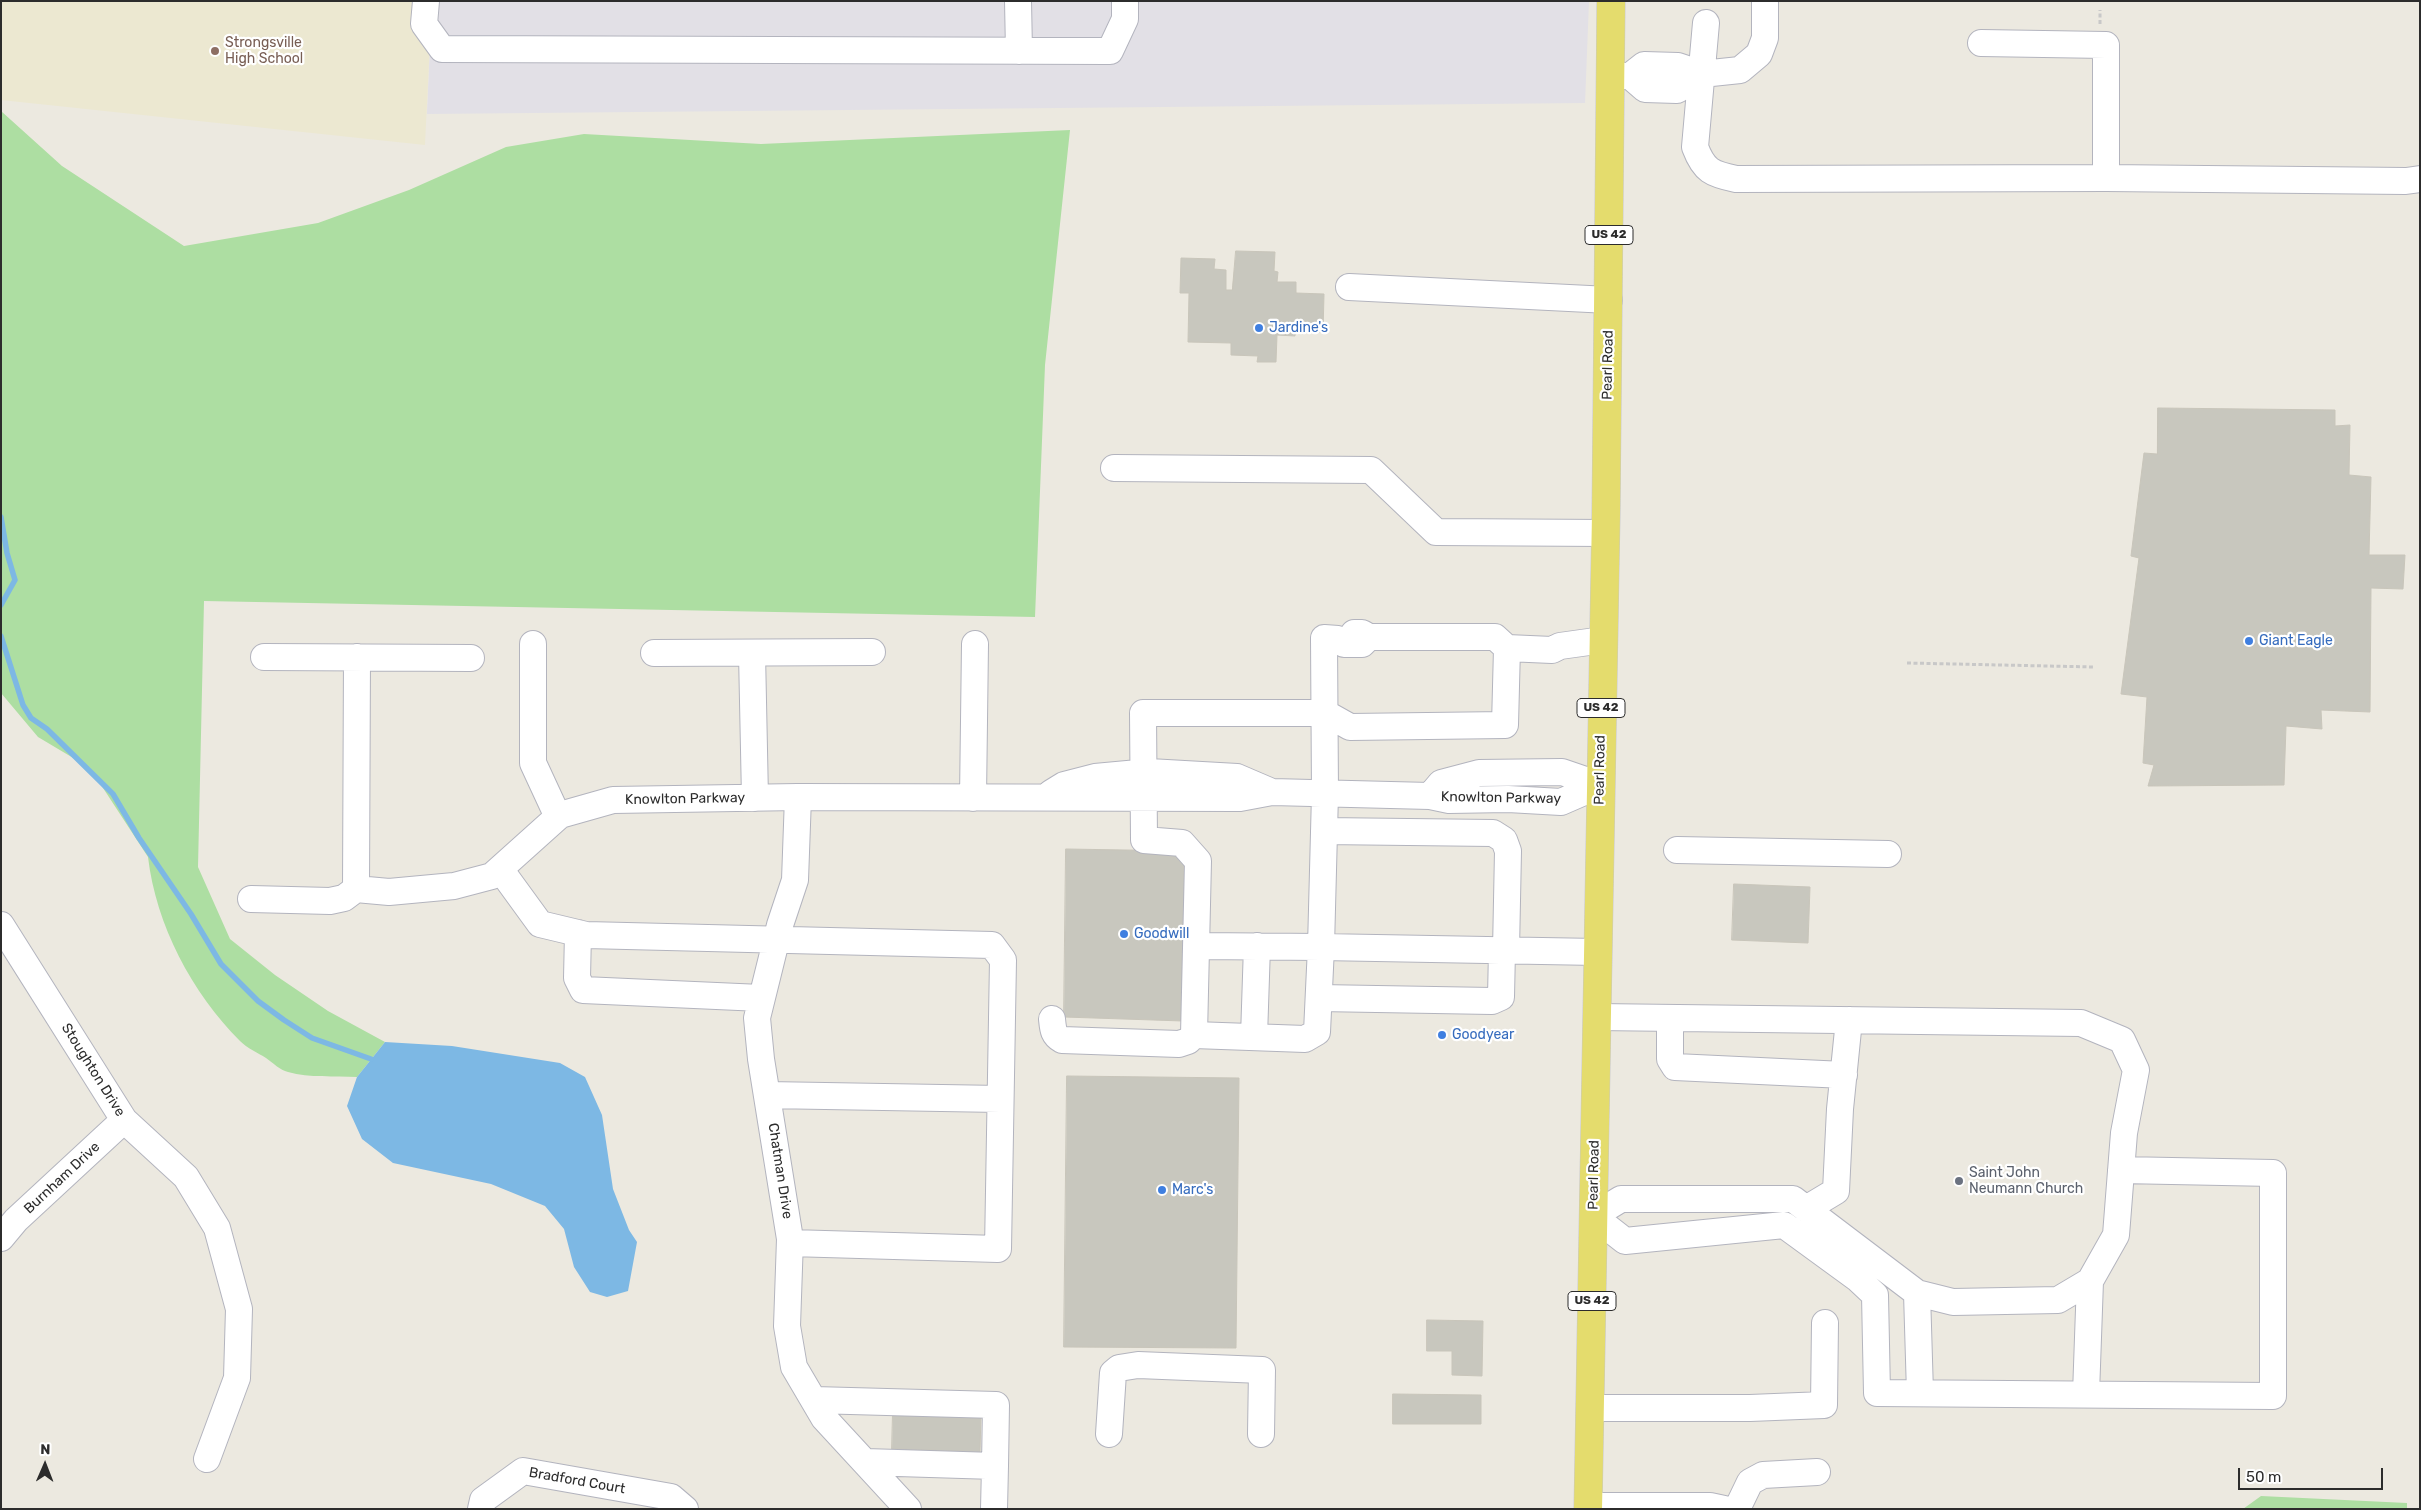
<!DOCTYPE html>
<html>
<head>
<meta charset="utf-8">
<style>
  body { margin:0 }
  #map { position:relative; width:2421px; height:1510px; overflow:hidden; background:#ece9e0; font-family:Rubik,sans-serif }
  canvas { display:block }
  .frame { position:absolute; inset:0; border:2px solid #2c2c2c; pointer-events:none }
  .north { position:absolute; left:20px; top:1440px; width:50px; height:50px; -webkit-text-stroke:4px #fff; paint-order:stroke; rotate:1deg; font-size:14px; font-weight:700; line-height:20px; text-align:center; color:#2c2c2c }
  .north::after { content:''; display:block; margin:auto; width:18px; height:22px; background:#2c2c2c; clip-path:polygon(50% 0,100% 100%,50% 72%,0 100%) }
  .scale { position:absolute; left:2238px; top:1468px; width:145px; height:22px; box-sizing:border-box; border:2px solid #2c2c2c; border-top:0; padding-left:6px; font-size:15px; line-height:18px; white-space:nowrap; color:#2c2c2c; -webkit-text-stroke:4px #fff; paint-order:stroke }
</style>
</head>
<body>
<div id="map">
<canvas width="2421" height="1510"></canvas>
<div class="frame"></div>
<div class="north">N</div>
<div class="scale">50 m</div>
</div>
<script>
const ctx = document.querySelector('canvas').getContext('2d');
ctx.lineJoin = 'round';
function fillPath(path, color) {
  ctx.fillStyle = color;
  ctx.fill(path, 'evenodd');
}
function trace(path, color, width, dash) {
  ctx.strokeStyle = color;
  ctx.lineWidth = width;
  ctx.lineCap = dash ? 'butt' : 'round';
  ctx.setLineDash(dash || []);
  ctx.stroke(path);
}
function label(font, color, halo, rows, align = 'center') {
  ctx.font = font + ' Rubik,sans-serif';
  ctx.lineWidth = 4.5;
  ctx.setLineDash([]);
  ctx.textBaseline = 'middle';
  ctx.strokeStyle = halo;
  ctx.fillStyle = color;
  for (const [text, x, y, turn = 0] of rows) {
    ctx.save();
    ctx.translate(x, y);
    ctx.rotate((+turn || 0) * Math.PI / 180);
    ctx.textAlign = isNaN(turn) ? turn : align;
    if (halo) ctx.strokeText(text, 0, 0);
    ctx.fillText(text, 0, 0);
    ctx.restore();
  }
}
fillPath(new Path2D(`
  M432,1H1589L1585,103L427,114Z`), '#e2e0e6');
fillPath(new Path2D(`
  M1,1H432L425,145L1,100Z`), '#ece8d1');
fillPath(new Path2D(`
  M1,111L62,166L184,246L318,223L409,190L506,147L584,134L761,144L1070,130L1045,365L1035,617L204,601L198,867L230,939L275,975L328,1011L385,1042L357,1077C334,1076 310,1078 288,1072C280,1070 273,1063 266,1058C258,1053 247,1048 240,1041C192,993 156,925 148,857L90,768L38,737L1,693Z
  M2261,1496L2407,1503V1509H2243Z`), '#addea2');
fillPath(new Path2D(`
  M385,1042L452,1046L560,1063L585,1077L602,1115L613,1189L629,1230L637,1242L628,1291L607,1297L590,1292L574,1267L564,1229L545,1206L491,1184L393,1163L362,1139L347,1106L357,1077Z`), '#7db8e4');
trace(new Path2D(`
  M1,517L7,553L15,580L1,605
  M1,636L23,705L31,718L47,729L113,794L139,838L191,914L221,964L258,1001L284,1020L312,1038L371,1059`), '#7db8e4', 5.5);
const building = new Path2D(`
  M1236,251L1275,252L1274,271L1278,272L1277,282H1296V293L1324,294L1323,332H1295V336L1277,335L1276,362H1257L1258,356L1231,355V343L1188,342L1189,293H1180L1181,258L1215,259L1214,269L1226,270V290H1232Z
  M2158,408L2335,410V426L2350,425L2349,475L2371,477L2369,555H2405L2403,589L2371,588L2370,712L2321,710L2322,729L2286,726L2284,785L2148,786L2154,765L2143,763L2147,697L2121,694L2139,558L2131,556L2144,453L2157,454Z
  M1066,849L1184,851L1183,1021L1064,1017Z
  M1734,884L1810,887L1808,943L1732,940Z
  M1067,1076L1239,1078L1236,1348L1064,1347Z
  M1427,1320L1483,1321L1482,1376L1452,1375V1351H1427Z
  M1393,1394L1481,1395V1424H1393Z
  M893,1411L981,1413L980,1452L892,1449Z`);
fillPath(building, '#c8c7be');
trace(building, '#c8c5ba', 1);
const minor = new Path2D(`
  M426,1L424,24L442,49L1110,51L1125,19V1
  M1018,1L1019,51
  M1706,23L1695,147C1704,171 1712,174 1736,179L2106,178L2406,181L2420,179
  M1981,43L2106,45V178
  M1614,76H1630L1645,89L1677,90L1702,74
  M1630,76L1644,65L1678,66L1702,74L1740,70L1759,54L1765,38V1
  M1349,287L1609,300
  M1114,468L1371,470L1436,532L1606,533
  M1354,633H1362L1369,637H1495L1507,648
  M1369,637L1362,644H1344L1338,639L1324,638L1325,794L1321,947L1597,952
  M533,644V763L558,817
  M654,653L872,652
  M752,653L755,798
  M264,657L471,658
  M1051,793L1064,785L1095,777L1149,772L1237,777L1272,792
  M1430,796L1441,783L1479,773L1562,772L1600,785
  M798,797L795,880L780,925L757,1018L761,1059L790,1239L787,1326L794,1367L824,1418L908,1509
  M973,798L975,644
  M1324,831L1493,833L1504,840L1508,851L1506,950
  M1677,850L1888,854
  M500,869L540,924L586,935L992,945L1003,960L998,1249L790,1243
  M356,889L389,892L454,886L492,876L560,815L613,800L798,797L1240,798L1272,792L1430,796L1449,800L1508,799L1561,802L1600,785
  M356,889L357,657
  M251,899L330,901L344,898L356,889
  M1,925L124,1120L186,1177L217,1228L239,1309L237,1378L207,1459
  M578,933L577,978L583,990L761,998
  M1319,998L1492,1001L1501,997L1502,950
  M1597,1017L2081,1023L2122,1040L2136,1070L2124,1133L2116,1235L2090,1281L2058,1300L1953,1302L1917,1293L1793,1199H1621L1593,1216L1625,1241L1784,1225L1858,1279L1875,1295L1877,1393L2273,1396V1173L2121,1170
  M1670,1018V1059L1675,1067L1844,1075
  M1052,1019C1053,1029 1053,1035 1062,1040L1179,1044L1188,1041L1194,1035L1198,861L1182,843L1144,840L1143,713H1325L1350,727L1505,725L1507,648L1552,650L1560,646L1603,640
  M1194,1035L1305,1039L1317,1032L1321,947L1197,946
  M1254,1037L1257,946
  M767,1095L1000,1099
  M1806,1209L1836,1191L1840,1109L1849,1020
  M1,1238L16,1220L124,1120
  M1917,1293L1920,1393
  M2086,1394L2090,1281
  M814,1400L996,1405L995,1466L865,1462
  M1590,1408H1750L1824,1405L1825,1323
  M1109,1434L1113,1373L1119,1368L1138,1365L1262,1370L1261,1434
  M1588,1506H1710L1724,1509
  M481,1509L483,1500L523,1471L671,1497L685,1509
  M994,1509L995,1466
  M1737,1509L1750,1482L1763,1475L1817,1472`);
const major = new Path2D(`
  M1588,1509L1606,514L1611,1`);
trace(minor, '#b3b4be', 28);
trace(major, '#c8c8c8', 29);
trace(new Path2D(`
  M2100,24V10
  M1907,663L2094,667`), '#c8c8c8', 3, [4, 2.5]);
trace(minor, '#fff', 26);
trace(major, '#e4dc6d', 28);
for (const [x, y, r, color] of [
  [215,51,5,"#8d6e63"],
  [1259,328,5,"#3f7fe0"],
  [2249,641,5,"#3f7fe0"],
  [1124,934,5,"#3f7fe0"],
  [1442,1035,5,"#3f7fe0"],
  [1959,1181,5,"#6b7280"],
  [1162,1190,5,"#3f7fe0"]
]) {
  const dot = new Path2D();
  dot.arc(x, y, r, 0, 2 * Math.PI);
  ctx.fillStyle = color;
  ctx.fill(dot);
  trace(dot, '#fff', 2);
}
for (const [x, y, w] of [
  [1609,235,48],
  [1601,708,48],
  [1592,1301,48]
]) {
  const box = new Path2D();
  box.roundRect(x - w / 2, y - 9.5, w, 19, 4);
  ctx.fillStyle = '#fff';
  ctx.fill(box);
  trace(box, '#2c2c2c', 1);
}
label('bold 12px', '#2c2c2c', null, [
  ["US 42",1609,235],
  ["US 42",1601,708],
  ["US 42",1592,1301]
]);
label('14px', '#785e54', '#fff', [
  ["Strongsville",225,43],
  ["High School",225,59]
], 'left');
label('14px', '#366cbe', '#fff', [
  ["Jardine's",1269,328],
  ["Giant Eagle",2259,641],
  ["Goodwill",1134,934],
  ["Goodyear",1452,1035],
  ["Marc's",1172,1190]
], 'left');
label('14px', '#2c2c2c', '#fff', [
  ["Pearl Road",1608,365,-89],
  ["Pearl Road",1600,770,-89],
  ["Knowlton Parkway",1501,798,1],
  ["Knowlton Parkway",685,799,-1],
  ["Stoughton Drive",93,1070,58],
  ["Chatman Drive",780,1171,81],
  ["Pearl Road",1594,1175,-89],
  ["Burnham Drive",62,1178,-43],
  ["Bradford Court",577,1481,10]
]);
label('14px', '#5b616d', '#fff', [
  ["Saint John",1969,1173],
  ["Neumann Church",1969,1189]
], 'left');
</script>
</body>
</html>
